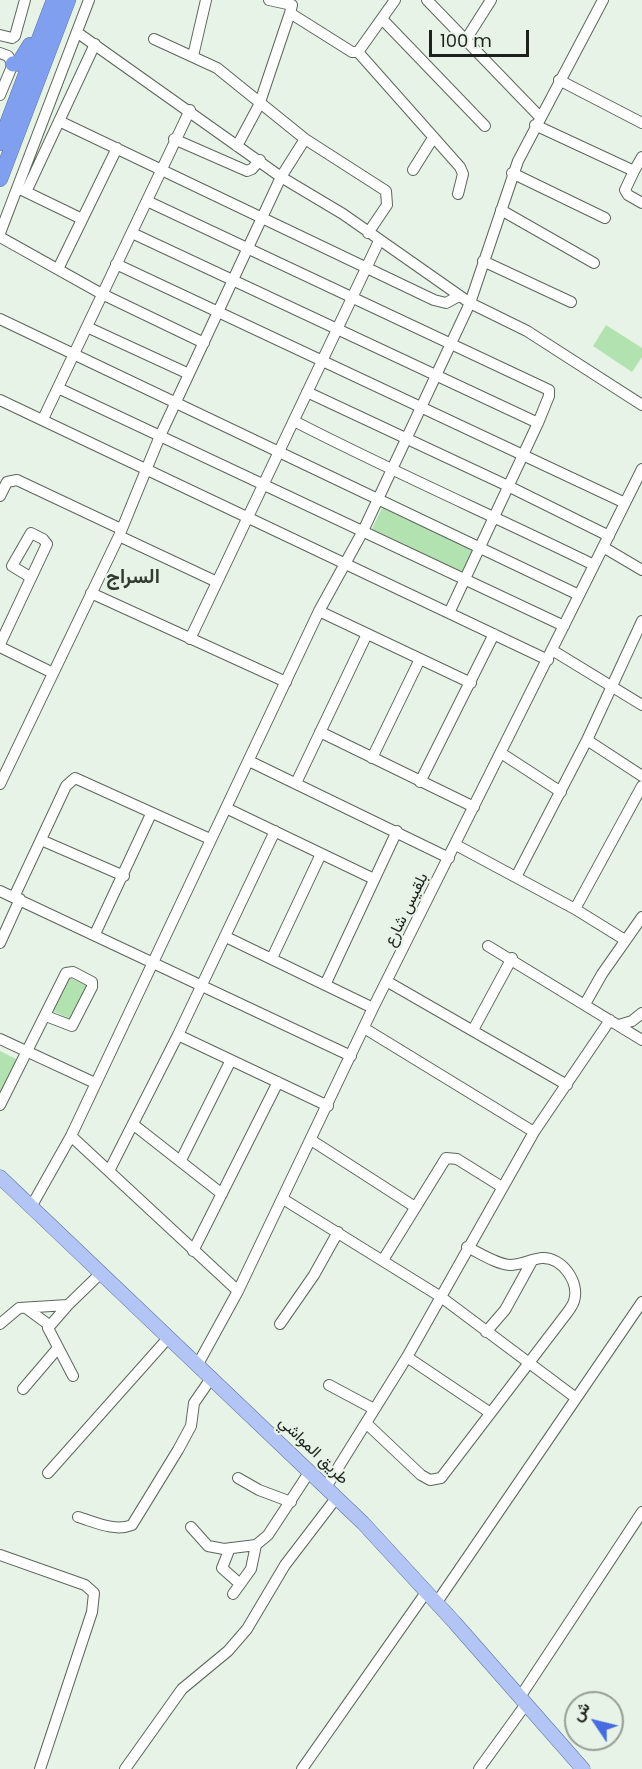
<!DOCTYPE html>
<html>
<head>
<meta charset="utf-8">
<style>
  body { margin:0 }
  #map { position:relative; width:642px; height:1769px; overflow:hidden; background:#e6f3e6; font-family:Poppins,Vazirmatn,sans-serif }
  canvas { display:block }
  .north { position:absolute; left:564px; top:1691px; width:60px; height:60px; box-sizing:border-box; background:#e6f3e6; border:2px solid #969f96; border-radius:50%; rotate:305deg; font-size:16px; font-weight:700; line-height:24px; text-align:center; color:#1d211d }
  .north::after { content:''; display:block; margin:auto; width:21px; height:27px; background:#466cdf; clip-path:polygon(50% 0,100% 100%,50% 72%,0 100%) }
  .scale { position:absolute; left:429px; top:30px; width:100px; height:27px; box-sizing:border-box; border:3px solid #1d211d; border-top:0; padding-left:8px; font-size:18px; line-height:21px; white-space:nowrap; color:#1d211d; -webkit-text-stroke:4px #e6f3e6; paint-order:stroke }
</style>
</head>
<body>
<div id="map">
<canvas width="642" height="1769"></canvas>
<div class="north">ش</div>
<div class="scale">100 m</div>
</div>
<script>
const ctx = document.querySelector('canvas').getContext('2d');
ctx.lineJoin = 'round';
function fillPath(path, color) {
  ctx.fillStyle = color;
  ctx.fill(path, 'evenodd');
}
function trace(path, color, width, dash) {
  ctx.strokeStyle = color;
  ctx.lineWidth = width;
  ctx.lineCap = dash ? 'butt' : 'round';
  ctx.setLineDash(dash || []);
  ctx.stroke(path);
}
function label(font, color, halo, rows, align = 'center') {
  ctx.font = font + ' Poppins,Vazirmatn,sans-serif';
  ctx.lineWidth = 4.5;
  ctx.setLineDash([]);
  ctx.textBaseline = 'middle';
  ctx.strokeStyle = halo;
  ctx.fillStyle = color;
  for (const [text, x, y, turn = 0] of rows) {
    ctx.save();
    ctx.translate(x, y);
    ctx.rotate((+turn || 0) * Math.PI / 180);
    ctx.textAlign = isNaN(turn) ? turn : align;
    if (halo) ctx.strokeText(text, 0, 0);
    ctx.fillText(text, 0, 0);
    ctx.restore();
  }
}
fillPath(new Path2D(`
  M606,325L642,348V357L632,372L593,346Z
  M382,508L473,550L462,572L372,529Z
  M68,977L87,986L72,1020L53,1011Z
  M0,1051L18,1060L2,1094L0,1093Z`), '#b2e2af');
const minor = new Path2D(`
  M269,0L292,5L290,13
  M427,0L539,116
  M382,19L485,126
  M78,33L281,177L343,214L470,303L527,331L642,405
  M0,35L12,38L15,36L25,0
  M154,39L217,68L305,139L386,191L387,205L368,233
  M465,41L491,0
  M358,52L395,0
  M0,53L8,56L13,64L0,95
  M193,56L206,0
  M559,80L642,123
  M59,121L434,300L446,303L459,296
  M535,125L634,171L642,157
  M174,139L247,171L252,169L260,160
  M237,146L259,105L290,13L352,52H358L460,167L463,174L458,194
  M413,170L433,138
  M634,171L625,190L628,195L642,203
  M512,173L605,218
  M20,189L82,219
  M26,192L95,44
  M147,201L549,390V396L538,423L449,613
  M501,210L594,263
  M0,233L89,0
  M132,233L538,423
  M0,237L102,294L204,343
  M483,261L571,302
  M116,264L625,503
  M58,269L117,148
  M0,319L579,595
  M87,327L189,374
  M58,388L564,626
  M307,392L508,486L609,536
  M0,400L548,660
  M43,419L190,110
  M294,421C393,472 494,516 594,565
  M0,496L7,482L17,480L121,529
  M119,536L217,582
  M603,547L642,570
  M91,593L286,682
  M319,611L471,683
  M190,639L379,241
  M0,644L47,544L43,539L31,533L12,566L30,577
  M0,647L53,673
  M552,650L642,705
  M320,732L474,807
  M587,740L642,776
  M501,753L561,792
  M372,758L420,659
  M249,761L449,858
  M420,782L494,634
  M296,783L367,634
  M0,784L119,536L160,436L281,177L305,139
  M226,808L374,879
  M41,840L124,876
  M456,845L575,909L625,940
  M516,877L587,740L642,621
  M0,891L351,1056
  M14,897L66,786L75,778L210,839
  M575,909L642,786
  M95,934L151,814
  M226,937L373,1008
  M0,943L20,899
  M488,946L642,1040
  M272,958L321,854
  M388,982L567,1085
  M325,985L397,831
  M585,1004L602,974L642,917
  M619,1025L632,1021L642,1013
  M364,1028L534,1132
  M473,1030L512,958
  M178,1035L328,1106
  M0,1039L95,1083
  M0,1105L66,973L73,972L92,982V987L72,1026L46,1016
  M134,1125L222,1194
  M71,1136L238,1291
  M311,1140L415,1207
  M181,1160L231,1060
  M109,1171L178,1035L275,831
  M283,1199L441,1297L576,1398
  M31,1207L71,1136L319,611L363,531L470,303L518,161L603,0
  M193,1251L278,1082
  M383,1260L446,1158L457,1159L502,1187
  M68,1305L48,1328L73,1376
  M26,1308L49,1325
  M0,1324L19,1308L68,1305L101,1273
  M280,1324L314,1275L338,1232
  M486,1332L505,1310L532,1261
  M407,1357L489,1412
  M198,1364L238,1291L373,1008L642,469
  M329,1385L374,1409
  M23,1389L58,1348
  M366,1423L421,1475L430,1480L441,1478L567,1313C570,1309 573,1305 574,1301C580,1282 562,1257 542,1258C531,1259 521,1265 510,1265C496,1264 480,1253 467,1247
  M48,1473L169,1337
  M238,1478L259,1490L291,1502
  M326,1487L407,1357L534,1132L610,1020
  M78,1517C95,1522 115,1532 132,1525L178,1450L191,1426L194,1403L212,1377
  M191,1527L208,1546L224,1549L256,1545L268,1535L310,1471
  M230,1548L222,1568L240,1584
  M0,1555L85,1585L94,1593L92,1612L40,1769
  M233,1594L251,1569L256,1545
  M437,1602L642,1302
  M520,1697L642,1512
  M125,1769L182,1689L228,1651L247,1629L285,1565L337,1497
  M302,1769L427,1591
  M479,1769L526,1704`);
const major = new Path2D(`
  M0,1177L363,1523L455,1623L583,1769`);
const highway = new Path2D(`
  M13,64L19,63L30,45
  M0,143L54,0
  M0,179L68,0`);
trace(minor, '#5c675c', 12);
trace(major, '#5d73a5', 15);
trace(highway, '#5d73a5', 16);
trace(minor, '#fff', 10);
trace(major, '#b3c5f5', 14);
trace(highway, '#809fee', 15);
label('16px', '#1d211d', '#e6f3e6', [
  ["بلقيس شارع",407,910,-64],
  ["طريق المواشي",313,1451,44]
]);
label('bold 20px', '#313b31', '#e6f3e6', [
  ["السراج",133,578]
]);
</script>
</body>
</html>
